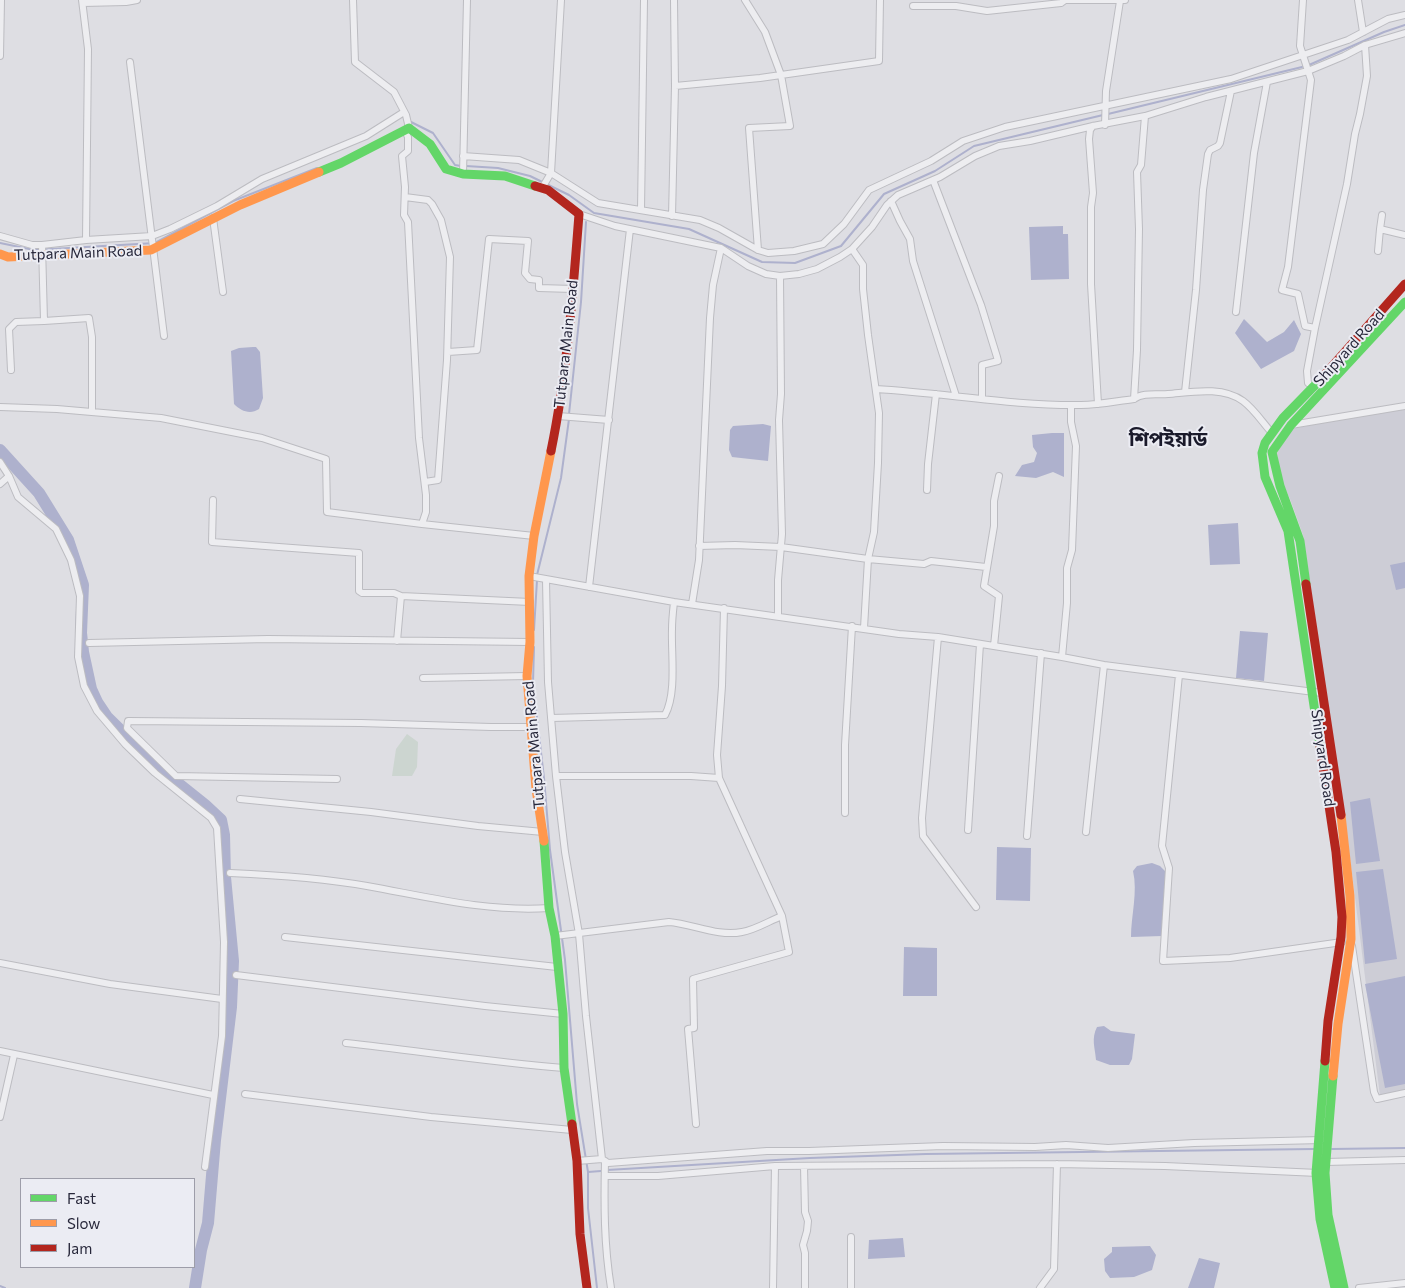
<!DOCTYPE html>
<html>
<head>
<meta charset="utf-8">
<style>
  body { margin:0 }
  #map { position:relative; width:1405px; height:1288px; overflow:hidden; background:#dedee3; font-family:Commissioner,sans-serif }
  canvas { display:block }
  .legend { position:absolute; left:20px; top:1178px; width:175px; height:90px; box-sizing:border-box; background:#ebecf3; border:1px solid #9d9da9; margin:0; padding:6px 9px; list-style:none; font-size:15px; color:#27273a }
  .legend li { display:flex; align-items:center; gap:10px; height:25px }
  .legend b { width:25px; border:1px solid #9d9da9 }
</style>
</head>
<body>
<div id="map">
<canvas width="1405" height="1288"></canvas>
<ul class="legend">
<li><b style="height:6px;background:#63d668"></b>Fast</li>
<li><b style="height:6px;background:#ff974d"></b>Slow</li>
<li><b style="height:6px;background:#b3261e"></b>Jam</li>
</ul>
</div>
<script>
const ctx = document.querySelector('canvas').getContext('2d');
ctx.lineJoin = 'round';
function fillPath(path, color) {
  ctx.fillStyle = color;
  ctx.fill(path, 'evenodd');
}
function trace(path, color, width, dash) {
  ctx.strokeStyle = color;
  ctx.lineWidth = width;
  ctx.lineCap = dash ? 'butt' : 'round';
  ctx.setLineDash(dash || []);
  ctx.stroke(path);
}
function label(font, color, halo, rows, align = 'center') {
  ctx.font = font + ' Commissioner,"Noto Sans Bengali",sans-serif';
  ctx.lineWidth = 4;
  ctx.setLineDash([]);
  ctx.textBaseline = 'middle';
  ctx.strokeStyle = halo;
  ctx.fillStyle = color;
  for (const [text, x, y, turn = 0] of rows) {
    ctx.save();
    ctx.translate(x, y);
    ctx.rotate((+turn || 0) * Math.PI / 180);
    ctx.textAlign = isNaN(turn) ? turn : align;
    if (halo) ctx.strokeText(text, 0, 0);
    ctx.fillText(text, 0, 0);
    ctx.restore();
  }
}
fillPath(new Path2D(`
  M1405,408V1091L1380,1096L1348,842L1303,535L1290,499L1281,480L1277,453L1291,429Z`), '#cdcdd6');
fillPath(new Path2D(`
  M407,734L418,742L417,767L412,776H392L396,749Z`), '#ccd5d0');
fillPath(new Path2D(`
  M1063,226V234H1068L1069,279L1031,280L1029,227Z
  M1244,319L1267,342L1284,332L1294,320L1301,334L1294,351L1261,369L1235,333Z
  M253,347H256L260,352L263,398L259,409C250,415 241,411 234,404L231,351L239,348Z
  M763,424L771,426L768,461L732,457L729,450L730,430L733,426Z
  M1052,433H1064V477L1053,472L1036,478L1015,476L1022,465L1034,462L1037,453L1033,447L1032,435Z
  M1238,523L1240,564L1210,565L1208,525Z
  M1405,562V588L1396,590L1390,565Z
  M1240,631L1268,633L1264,681L1236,678Z
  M1370,798L1380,861L1356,864L1350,802Z
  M997,847L1031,848L1030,901L996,900Z
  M1152,863L1160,866L1166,872L1162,936L1131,937C1131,916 1138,892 1133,871L1137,866Z
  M1383,869L1397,959L1365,964L1356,872Z
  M904,947L937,948V996H903Z
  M1405,976V1084L1385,1088L1365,984Z
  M1104,1026L1111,1031L1135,1034L1132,1059L1129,1065H1110L1096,1060C1095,1047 1091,1039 1097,1027Z
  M903,1238L905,1257L868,1259L869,1240Z
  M1150,1246L1156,1255L1152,1270L1134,1277L1110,1278L1105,1271L1104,1259L1112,1252V1247Z
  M1199,1258L1220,1263L1214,1288H1188Z`), '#aeb1cd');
trace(new Path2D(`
  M1309,65L1384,32L1405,25
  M1108,114L1302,67
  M411,122L433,133L455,165L461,166
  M466,166L498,168L530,176L569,195L594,213L689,229L762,262L795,263L841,246L884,194L935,171L974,146L1103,115
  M0,243L34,250L155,243L233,201L317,168
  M569,414L581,302L586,222
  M537,575L561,478L569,419
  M534,630L537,580
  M534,647L533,683L544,778L550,850L565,960L577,1104L588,1172V1208L597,1288
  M1332,1149L1405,1148
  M607,1170L810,1158L926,1154L1314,1149
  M588,1172L601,1171
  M0,1286L5,1288`), '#aeb1cd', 2);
trace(new Path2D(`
  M0,450L39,493L68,540L83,585L81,633L83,652L91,689L97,702L107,717L160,769L205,805L221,820L224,835L225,877L233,961L231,1007L215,1140L208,1223L201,1250L195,1288`), '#aeb1cd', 12);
const street = new Path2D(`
  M82,0L88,49L86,240
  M353,0L355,62L394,92L406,115L409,128
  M674,0L675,86L760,78L879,61L880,0
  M745,0L765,32L781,75L790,126L749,128L758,250
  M1303,0L1300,46L1311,80L1288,267L1282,290L1298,294L1305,326L1315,328
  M1358,0L1363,32
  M83,3L126,2L137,0
  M913,6H956L987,11L1061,3L1065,0H1125
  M0,56L1,0
  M130,62L164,336
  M1105,125L1106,91L1120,1
  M1093,126L1090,130L1089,139L1093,193L1091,207V284L1098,404
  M405,131L408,137V151L402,156L405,187L404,215L408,222L419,438L426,495V512L422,524L534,536
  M463,156L519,160L551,173L598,203L700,220L719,228L758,250L768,253L794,251L823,244L844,224L869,190L931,161L963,141L1005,127L1231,79L1348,40L1388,19L1405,15
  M463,174L467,0
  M933,180L981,305L997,357L998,361L982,365V399
  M542,188L551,173L561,0
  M405,197L428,200L432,204L441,220L450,257L447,360L438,480L425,482
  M891,201L900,221L910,239L913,261L956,396
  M641,210L644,0
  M579,214L615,226L721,248L748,266L766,274L780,276L799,274L817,269L840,257L852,249L872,227L887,205L898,195L940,177L975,156L999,146L1030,141L1093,126L1145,116L1206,97L1308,71L1344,56L1365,45L1405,33
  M1382,215L1380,229L1405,235
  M672,216L675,86
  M213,218L223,292
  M0,236L32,245H42L86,240L152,236L170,229L217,206L262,179L366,136L404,112
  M852,249L863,265V289L868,335L879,413L878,463L874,532L868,559L864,628
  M1378,251L1380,229
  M1236,312L1254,153L1267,82
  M44,321L89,318L92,337V412
  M448,352L477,350L489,239L528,241L525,273L530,279L539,280V288L573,289
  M11,370L9,329L16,322L44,321L42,245
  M1314,387L1308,383L1307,371L1315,328L1347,184L1355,134L1360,114L1367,76L1365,45
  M876,389C945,393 1013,406 1081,405C1099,405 1117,401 1134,399C1143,392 1157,395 1168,394C1192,392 1222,386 1243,401C1254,409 1263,423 1272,433
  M1185,392L1196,290L1203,190L1208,154L1210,150L1218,146L1220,143L1231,91
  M1134,399L1137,350L1139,229L1137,172L1141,165L1145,116
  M0,407L57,409L161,418L262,438L326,459L327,512L422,524
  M558,416L609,420
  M1291,425L1405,406
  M0,462L9,476L18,497L56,529L71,560L80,596L78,657L84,686L97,711L125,744L155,773L211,818L217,828L224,942L222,1036L205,1167
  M0,484L9,476
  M927,490L928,464L936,394
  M213,500L212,542L359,553V591L362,593H394L401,596L397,641
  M699,546L735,545L781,547L868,559L924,564L931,561L986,567
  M529,576L674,602L899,634L938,637L1062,657L1104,665L1322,693
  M546,580L548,682L556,776L565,852L579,934L586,1016L602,1159L577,1161
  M589,587L630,229
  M401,596L530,602
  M692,604L699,560L710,318L713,285L721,248
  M778,616V580L782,534L779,420L781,394L780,276
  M938,637L922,818L923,836L976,907
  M89,643L268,639L530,642
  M994,646L999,596L984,586L994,526V501L999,476
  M1062,657L1067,603V568L1072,550L1076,446L1071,422V405
  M1179,675L1162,846L1169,868L1163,961L1230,958L1342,942
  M423,678L527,676
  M551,718L665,715C677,693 671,653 672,629C672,620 673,611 674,602
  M556,776H691L719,778
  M337,779L176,776L127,728L128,721L361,723L491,727H532
  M240,799L371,812L478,826L543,832
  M845,813V745L852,626
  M968,830L980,644
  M1086,832L1104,665
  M1027,836L1041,653
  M230,873C276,875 322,878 367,886C429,897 486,912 549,908
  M555,936L669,922C693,924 718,937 742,932C755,930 769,921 782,916
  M285,937L557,967
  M1352,946L1374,1092L1377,1099L1405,1093
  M0,963L110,984L222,999
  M236,975L485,1006L563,1014
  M346,1043C419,1051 491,1062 564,1068
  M0,1051L213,1095
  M245,1094L431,1117L572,1130
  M0,1117L14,1055
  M696,1124L688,1029L694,1028L693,979L789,952L782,916L719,778L717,755L722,686L724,608
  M602,1159L608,1163L767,1151H809L943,1146L1035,1147L1066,1145L1108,1148L1194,1143L1322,1140
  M605,1161C604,1204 604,1245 611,1288
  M1326,1162L1405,1160
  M804,1166L805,1212L808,1221L807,1231L803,1245L805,1253V1288
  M605,1176H658L775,1166L1057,1164L1165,1166L1318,1173
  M851,1237V1288
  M773,1288L775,1166
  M1040,1288L1054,1269L1057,1164
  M1359,1288L1405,1283`);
trace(street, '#bcbcc1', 8);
trace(street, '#ededf0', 6);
trace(new Path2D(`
  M319,172L341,163L409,128L430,144L446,169L463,174L505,176L535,186
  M1320,380L1283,418L1265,443L1262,453L1265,477L1288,531L1320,746
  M1306,584L1300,541L1280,486L1272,452L1291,425L1405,302
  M544,841L549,908L555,936L563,1014L564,1068L572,1124
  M1325,1061L1316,1173L1320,1219L1335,1288
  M1333,1076L1325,1173L1328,1215L1344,1288`), '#63d668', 9);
trace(new Path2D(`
  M0,254L8,257L151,250L240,205L319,172
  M544,841L536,789L527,676L530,642L529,576L534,536L551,451
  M1333,1076L1338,1024L1351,939L1350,896L1341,815`), '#ff974d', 9);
trace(new Path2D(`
  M535,186L548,190L579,214C573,293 567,373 551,451
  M1320,380L1405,284
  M1306,584L1341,815
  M1320,746L1336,852L1342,917L1341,937L1328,1021L1325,1061
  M572,1124L577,1161L580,1234L587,1288`), '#b3261e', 9);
label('15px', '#27273a', '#ebecf3', [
  ["Tutpara Main Road",78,253,-2],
  ["Tutpara Main Road",566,344,-84],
  ["Shipyard Road",1349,348,-48],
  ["Tutpara Main Road",534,745,-95],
  ["Shipyard Road",1323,758,82]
]);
label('bold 20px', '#1a1a2b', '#ebecf3', [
  ["শিপইয়ার্ড",1168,439]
]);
</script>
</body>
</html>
